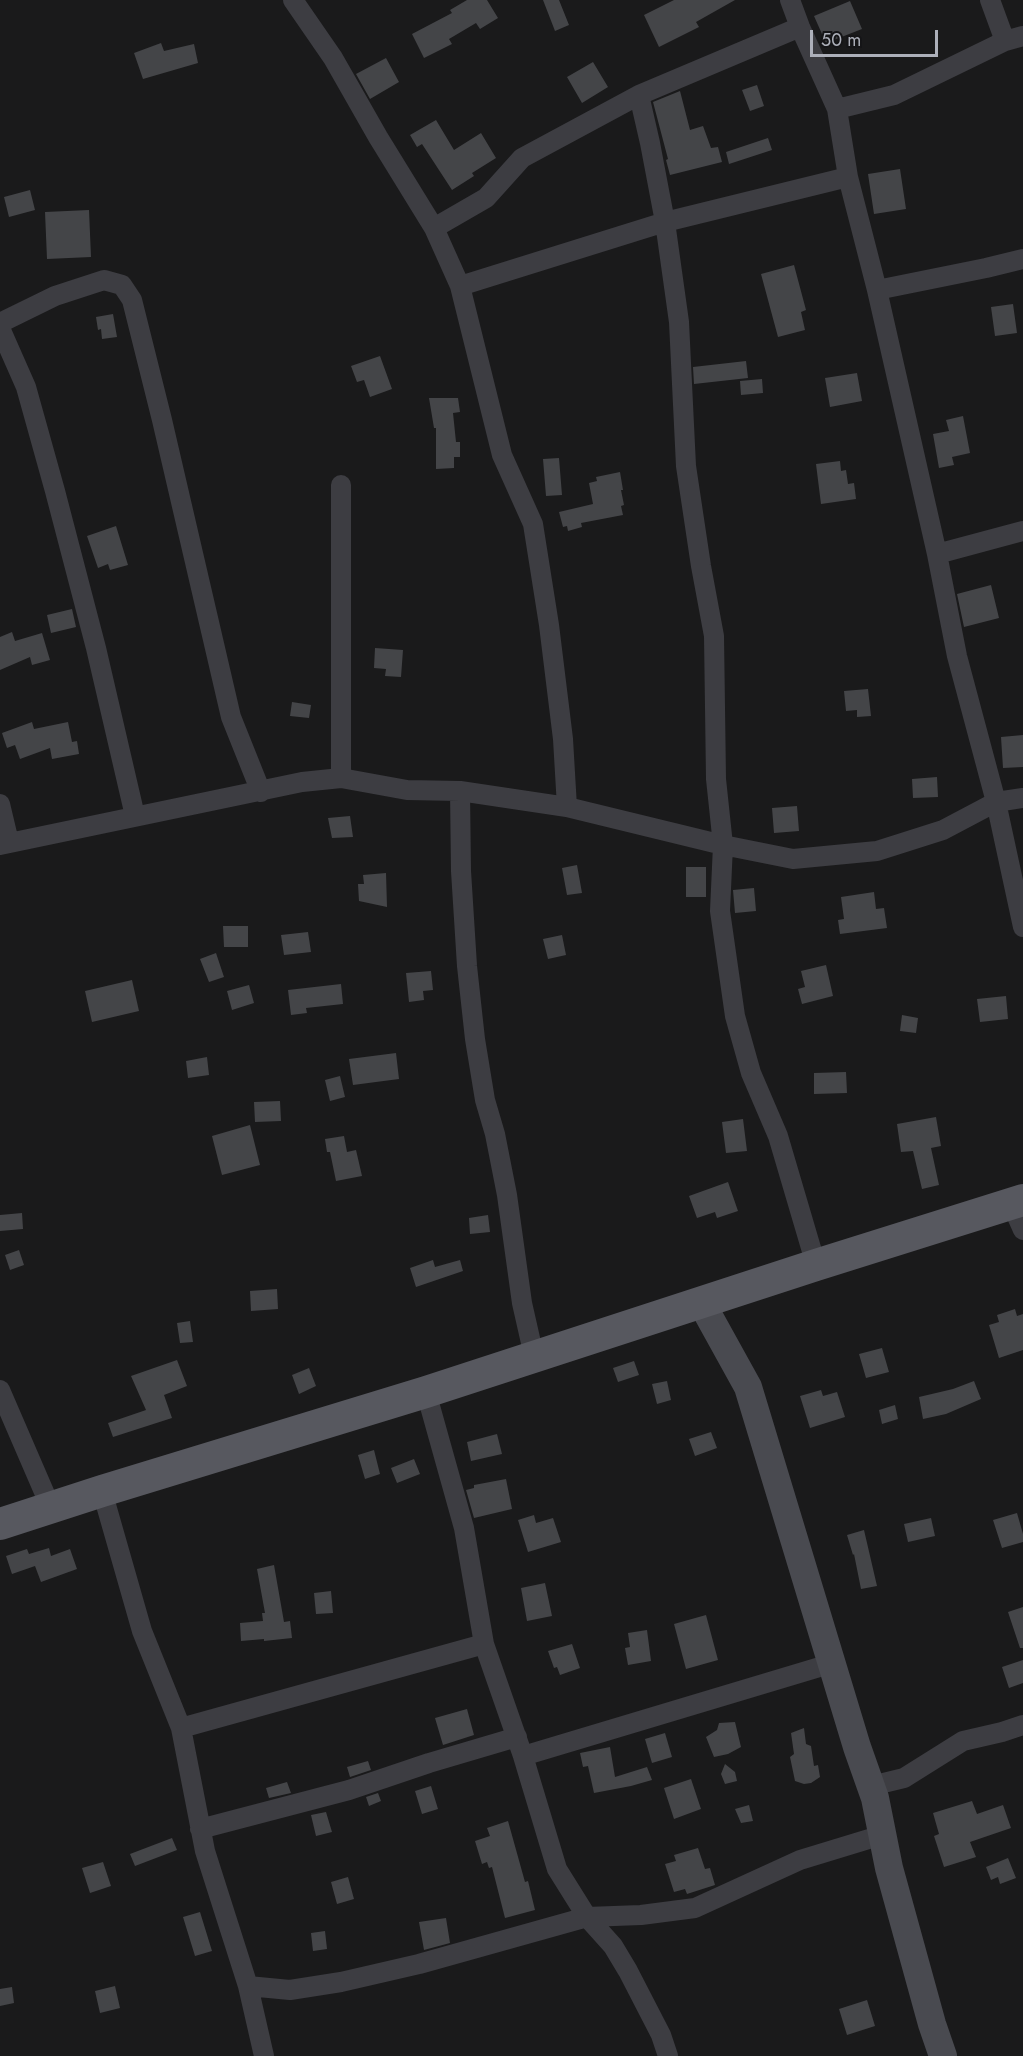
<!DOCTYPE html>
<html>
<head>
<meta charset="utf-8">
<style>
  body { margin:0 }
  #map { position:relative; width:1023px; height:2056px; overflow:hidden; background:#1a1a1b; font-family:Jost,sans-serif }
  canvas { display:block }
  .scale { position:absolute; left:810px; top:30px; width:128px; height:27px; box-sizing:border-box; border:3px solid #adb0ba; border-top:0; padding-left:8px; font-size:18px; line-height:21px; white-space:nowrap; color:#adb0ba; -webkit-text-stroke:4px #151517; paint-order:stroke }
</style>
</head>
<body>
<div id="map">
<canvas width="1023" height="2056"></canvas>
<div class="scale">50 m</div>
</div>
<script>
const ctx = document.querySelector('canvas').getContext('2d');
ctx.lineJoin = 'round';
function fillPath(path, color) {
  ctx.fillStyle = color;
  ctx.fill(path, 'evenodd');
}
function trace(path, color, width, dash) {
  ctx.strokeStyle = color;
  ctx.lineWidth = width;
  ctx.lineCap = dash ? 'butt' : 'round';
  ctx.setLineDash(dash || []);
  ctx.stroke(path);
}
fillPath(new Path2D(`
  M467,0H487L498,18L480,29L476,23L449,39L452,44L424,58L412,34L452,13L450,10Z
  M543,0H559L569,25L555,31Z
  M674,0H735L696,22L699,27L659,47L644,15Z
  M850,1L862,29L826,43L814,16Z
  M161,43L164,51L194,44L198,63L143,79L134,53Z
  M386,58L399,82L370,99L356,74Z
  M593,62L608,87L582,103L567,77Z
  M757,85L764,106L750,111L742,90Z
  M680,91L690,130L703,126L711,148L718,147L722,162L670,175L666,160L668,159L653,102Z
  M436,120L454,150L481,133L496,158L472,173L474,176L452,190L422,144L417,147L410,135Z
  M768,138L772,150L729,164L726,152Z
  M900,169L906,209L874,214L868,174Z
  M30,190L35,210L9,217L4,197Z
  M89,210L91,257L47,259L45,212Z
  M794,265L806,310L801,312L805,330L778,337L761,274Z
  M1013,304L1017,333L995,336L991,307Z
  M113,314L117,337L102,339L101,329L98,330L96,317Z
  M380,356L392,389L370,397L364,380L357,382L351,366Z
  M746,361L748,378L694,384L693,367Z
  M857,373L862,401L830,407L825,378Z
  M762,379L763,393L741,395L740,381Z
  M429,398H458L460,412L453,413L456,442H460V457H454V468L436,469V428H434Z
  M963,416L970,453L952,457L954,465L939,468L933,434L949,431L946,420Z
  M559,458L562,495L546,496L543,459Z
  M840,461L841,471L846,470L848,484L854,483L856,499L821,504L816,464Z
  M620,472L623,490H621L624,505L621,506L623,515L581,523L582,527L568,531L567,526L563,527L559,512L593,504L589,483L597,481L596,477Z
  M116,526L128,565L110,570L108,564L98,568L87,536Z
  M991,585L999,618L964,627L957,594Z
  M72,609L76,627L51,633L47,615Z
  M12,632L15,641L42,633L50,660L32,665L30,657L0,670V637Z
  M375,648L403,650L401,677L385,676L386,669L374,668Z
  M868,689L871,716L857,717V710L846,711L844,691Z
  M292,702L311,705L309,718L290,716Z
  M32,722L34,729L68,722L72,742L77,741L79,754L52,759L50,748L20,759L15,745L7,748L2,733Z
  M1023,735V767L1003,768L1001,737Z
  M937,777L938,797L913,798L912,779Z
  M797,806L799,831L774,833L772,808Z
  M350,816L353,837L332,838L328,818Z
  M577,865L582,893L567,895L562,868Z
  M686,867H706V897H686Z
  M386,873L387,907L359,901L358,884H364L363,875Z
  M754,888L756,911L735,913L733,890Z
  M874,892L876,909L884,908L887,928L840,934L838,920L844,919L841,897Z
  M223,926H248V947H224Z
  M308,932L311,952L284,955L281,935Z
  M562,935L566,955L548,959L543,939Z
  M216,953L224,977L209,982L200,959Z
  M826,965L833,996L802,1004L798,989L805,987L801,971Z
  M431,971L433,990L423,991L424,1000L409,1002L406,973Z
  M132,980L139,1011L92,1022L85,991Z
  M341,984L343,1004L306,1008L307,1013L291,1015L288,990Z
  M249,985L254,1003L232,1010L227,991Z
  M1006,996L1008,1019L980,1022L977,999Z
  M902,1015L918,1018L916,1033L900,1031Z
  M396,1053L399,1079L353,1085L349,1059Z
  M207,1057L209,1075L188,1078L186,1061Z
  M846,1072L847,1093L814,1094V1073Z
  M340,1076L345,1097L330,1101L325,1080Z
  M280,1101L281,1121L255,1122L254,1102Z
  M936,1117L941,1146L931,1148L939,1185L922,1189L913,1151L901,1152L897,1124Z
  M743,1119L747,1151L726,1153L722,1122Z
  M250,1125L260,1165L222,1175L212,1136Z
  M344,1136L347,1152L356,1150L362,1176L336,1181L330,1152H327L325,1139Z
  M728,1182L738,1211L717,1218L715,1212L697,1218L689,1196Z
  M22,1213L23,1229L0,1231V1215Z
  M488,1215L490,1232L470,1234L469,1218Z
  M19,1250L24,1265L10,1270L5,1255Z
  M433,1260L435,1267L460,1260L463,1271L416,1287L410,1268Z
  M277,1289L278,1309L251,1311L250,1291Z
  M1015,1309L1017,1316L1023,1314V1350L999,1358L989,1325L999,1322L997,1315Z
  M190,1321L193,1342L180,1343L177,1323Z
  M882,1348L889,1372L866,1378L859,1354Z
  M177,1360L187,1386L164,1395L172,1418L113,1437L108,1423L146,1410L131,1376Z
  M634,1361L639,1375L618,1382L613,1368Z
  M309,1368L316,1386L299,1394L292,1375Z
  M667,1381L671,1400L657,1404L652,1384Z
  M974,1381L981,1399L946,1414L923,1419L919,1397L953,1389Z
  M821,1390L823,1396L837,1392L845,1417L810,1428L800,1396Z
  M895,1405L898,1419L882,1424L879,1410Z
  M711,1432L717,1448L695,1456L689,1439Z
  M497,1434L502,1454L471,1461L467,1442Z
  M374,1450L380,1474L365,1479L358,1455Z
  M414,1459L420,1474L397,1483L391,1468Z
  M506,1479L512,1509L474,1518L466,1490L474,1488V1485Z
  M1017,1513L1023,1534V1542L1002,1548L993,1520Z
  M534,1515L536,1523L553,1518L561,1542L528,1552L518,1520Z
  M931,1518L935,1536L908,1542L904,1524Z
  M864,1530L877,1586L861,1589L854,1554L853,1555L847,1535Z
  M49,1548L51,1556L70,1549L77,1569L41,1582L35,1566L12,1574L6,1556L27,1549L29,1554Z
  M274,1565L284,1622L290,1621L292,1638L264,1641V1639L241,1641L240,1623L263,1621L262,1613H265L257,1569Z
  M545,1583L552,1616L527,1621L521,1588Z
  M331,1591L333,1613L316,1614L314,1593Z
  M1023,1607V1648H1020L1008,1612Z
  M706,1615L718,1660L686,1669L674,1624Z
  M647,1630L651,1661L628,1665L625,1648L630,1647L628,1633Z
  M572,1644L580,1668L560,1675L557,1667L554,1668L548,1651Z
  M1023,1660V1683L1009,1688L1002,1667Z
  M467,1709L474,1735L443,1745L435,1718Z
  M735,1722L741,1747L728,1754L714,1757L706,1737L717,1730L719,1723Z
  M804,1728L806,1744L811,1746L814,1766L818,1765L820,1777L811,1783L804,1784L795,1781L790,1757L794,1754L791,1733Z
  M665,1733L672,1757L652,1763L645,1739Z
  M610,1747L615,1777L647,1767L652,1780L631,1786L594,1793L588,1766L583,1767L580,1753Z
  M368,1761L371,1770L350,1777L347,1767Z
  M725,1764L735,1772L737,1781L725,1784L721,1774Z
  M691,1779L701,1809L674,1819L664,1788Z
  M287,1782L291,1793L269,1798L266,1788Z
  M431,1786L438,1809L422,1814L415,1791Z
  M378,1793L381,1801L369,1806L366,1797Z
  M972,1801L977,1814L1003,1805L1011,1828L970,1842L976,1857L944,1867L934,1836L939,1834L933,1813Z
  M749,1805L753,1821L741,1823L735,1809Z
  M326,1812L332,1832L316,1836L311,1815Z
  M508,1821L525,1882L528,1881L535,1910L505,1918L492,1867L489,1868L487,1862L482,1864L475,1841L490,1836L487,1828Z
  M172,1838L177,1850L135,1866L130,1854Z
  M698,1848L705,1869L710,1868L715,1885L687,1894L685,1889L674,1892L665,1864L676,1861L674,1855Z
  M1008,1858L1016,1878L1000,1884L998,1877L991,1880L986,1867Z
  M103,1862L111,1886L90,1893L82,1868Z
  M348,1877L354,1899L337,1904L331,1882Z
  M200,1912L212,1951L195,1956L183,1917Z
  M446,1918L450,1943L424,1950L419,1922Z
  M325,1931L327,1949L313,1951L311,1933Z
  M115,1986L120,2008L100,2013L95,1991Z
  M12,1987L14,2003L0,2006V1989Z
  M867,2000L875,2026L847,2035L839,2009Z`), '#444548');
trace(new Path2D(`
  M293,0L333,58L378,137L434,228L460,286L502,455L533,524L549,625L563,739L567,807
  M790,0L800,27L837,109L848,177L877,290L937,554L957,656L996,802L1023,927
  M990,0L1005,41
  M639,95L650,143L665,222L679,322L686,466L701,566L714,636L716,779L723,845L720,911L735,1016L751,1073L778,1136L816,1265
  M837,109L894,95L1005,41L1023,36
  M434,228L486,198L522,158L639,95L800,27
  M460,286L665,222L848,177
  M877,290L986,268L1023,259
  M0,323L55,296L104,280L122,285L132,300L162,420L231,717L261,792
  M0,328L26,387L55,491L96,648L135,816
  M341,485V778
  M937,554L1023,531
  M460,791L461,871L467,966L475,1039L485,1100L495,1134L507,1195L522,1303L534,1356
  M0,804L9,842
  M0,845L302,782L341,778L407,790L460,791L567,807L723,845L793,859L877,851L943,830L996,802L1023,798
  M1011,1203L1023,1230
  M0,1390L51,1508
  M426,1392L464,1528L484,1644L523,1756L557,1869L587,1917L613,1946L628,1971L661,2035L668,2056
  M102,1491L142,1631L181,1728L205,1851L248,1986L264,2056
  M181,1728L484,1644
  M523,1756L833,1663
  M871,1786L904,1778L963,1741L1002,1732L1023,1725
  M200,1829L349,1790L429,1763L517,1737
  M248,1986L290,1990L341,1982L419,1964L587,1917L641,1915L695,1908L800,1860L882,1835`), '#3d3d42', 20);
trace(new Path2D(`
  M701,1302L748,1387L857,1747L875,1798L889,1868L932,2024L943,2056`), '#494a50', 28);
trace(new Path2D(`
  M0,1524L102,1491L426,1392L816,1265L1023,1200`), '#57585f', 32);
</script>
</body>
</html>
